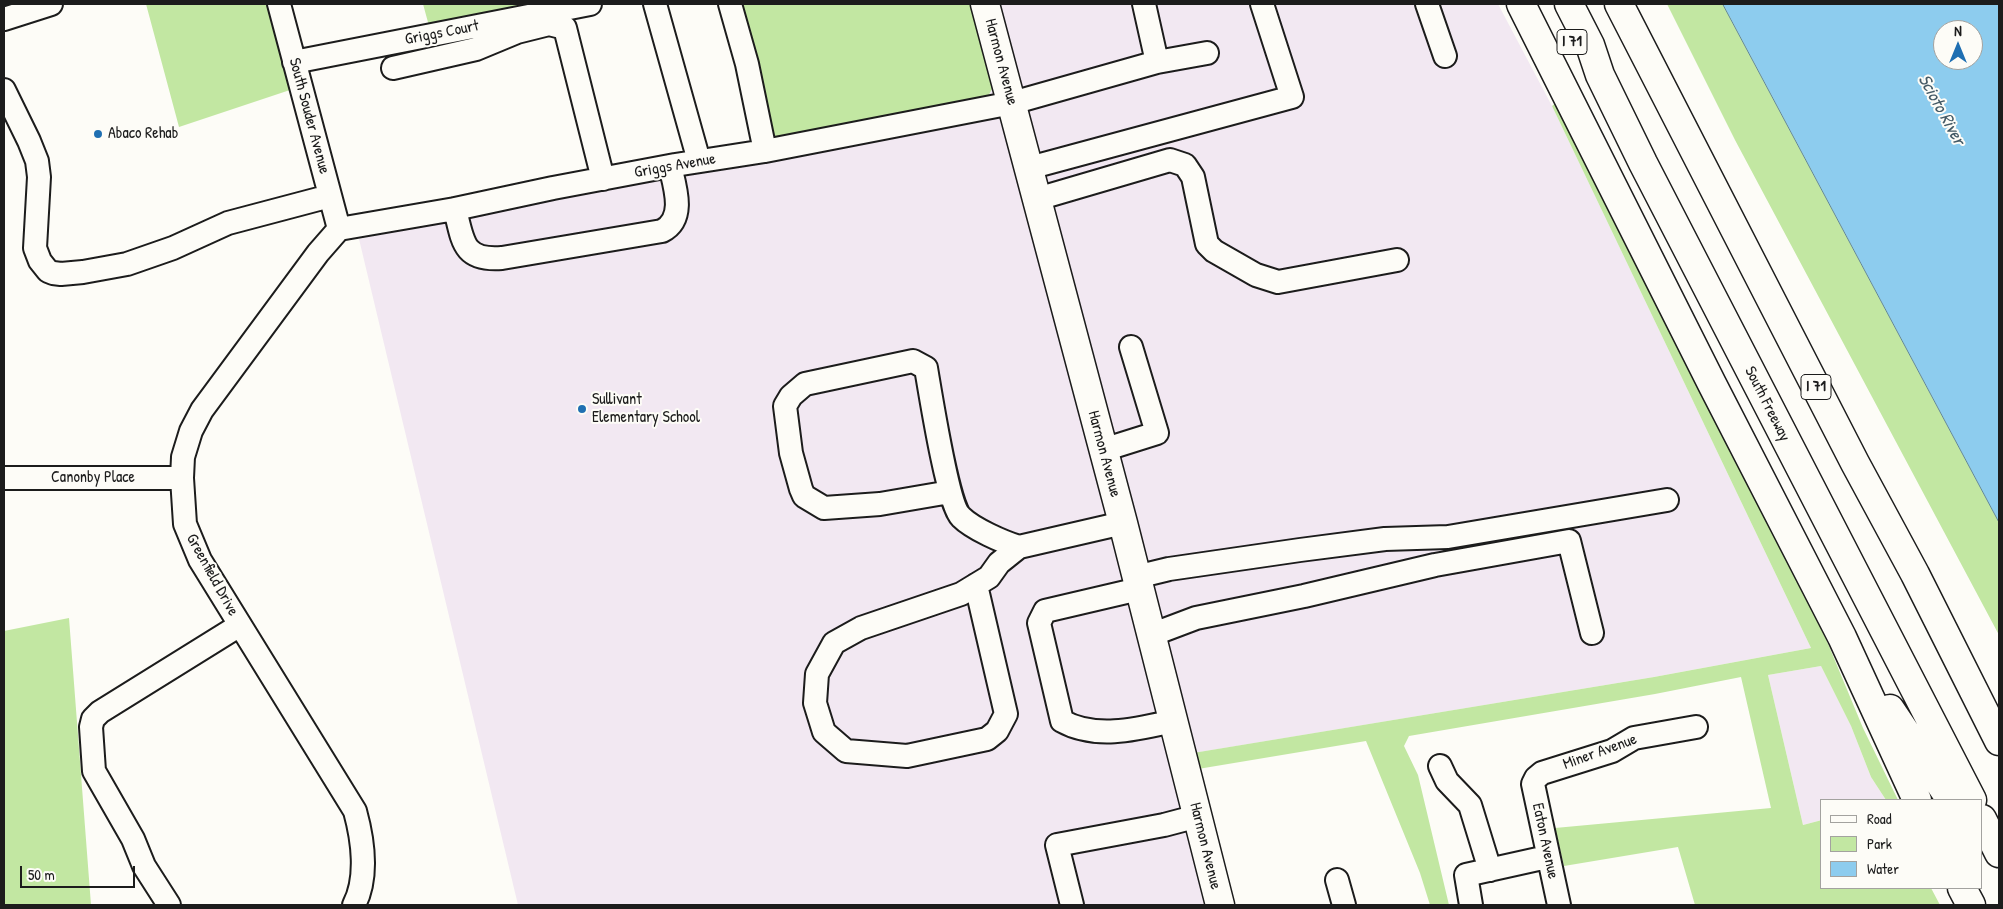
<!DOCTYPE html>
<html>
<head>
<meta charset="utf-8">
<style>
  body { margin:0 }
  #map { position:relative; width:2003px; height:909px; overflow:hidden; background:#fdfcf7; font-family:"Patrick Hand",sans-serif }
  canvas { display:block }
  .frame { position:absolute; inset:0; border:5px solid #1c1c1c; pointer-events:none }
  .legend { position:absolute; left:1820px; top:799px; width:162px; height:90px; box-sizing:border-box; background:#fdfcf7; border:1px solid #a3a29f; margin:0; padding:6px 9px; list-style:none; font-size:15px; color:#1c1c1c }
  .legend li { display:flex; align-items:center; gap:10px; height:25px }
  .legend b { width:25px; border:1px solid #a3a29f }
  .north { position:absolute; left:1933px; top:20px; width:50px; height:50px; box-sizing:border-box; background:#fdfcf7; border:1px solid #a3a29f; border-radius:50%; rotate:0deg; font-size:14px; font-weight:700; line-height:20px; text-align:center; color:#1c1c1c }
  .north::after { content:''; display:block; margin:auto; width:18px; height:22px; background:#1f6fb2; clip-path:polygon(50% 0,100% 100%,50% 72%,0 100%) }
  .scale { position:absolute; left:20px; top:866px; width:115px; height:22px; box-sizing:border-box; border:2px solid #1c1c1c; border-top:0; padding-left:6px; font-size:15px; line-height:18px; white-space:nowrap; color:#1c1c1c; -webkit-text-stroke:4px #fdfcf7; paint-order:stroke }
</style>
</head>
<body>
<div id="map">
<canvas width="2003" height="909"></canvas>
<div class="frame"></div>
<ul class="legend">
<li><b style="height:6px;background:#fdfcf7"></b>Road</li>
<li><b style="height:14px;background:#c2e7a2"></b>Park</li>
<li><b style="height:14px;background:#8dccee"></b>Water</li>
</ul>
<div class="north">N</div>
<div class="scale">50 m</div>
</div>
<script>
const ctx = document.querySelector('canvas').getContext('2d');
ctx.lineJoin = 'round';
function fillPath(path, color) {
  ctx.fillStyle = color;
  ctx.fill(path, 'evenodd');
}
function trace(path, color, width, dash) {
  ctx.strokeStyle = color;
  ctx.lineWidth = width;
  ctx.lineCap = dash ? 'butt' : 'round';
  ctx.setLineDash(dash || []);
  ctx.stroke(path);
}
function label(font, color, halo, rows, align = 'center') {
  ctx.font = font + ' "Patrick Hand",sans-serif';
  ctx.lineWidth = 4;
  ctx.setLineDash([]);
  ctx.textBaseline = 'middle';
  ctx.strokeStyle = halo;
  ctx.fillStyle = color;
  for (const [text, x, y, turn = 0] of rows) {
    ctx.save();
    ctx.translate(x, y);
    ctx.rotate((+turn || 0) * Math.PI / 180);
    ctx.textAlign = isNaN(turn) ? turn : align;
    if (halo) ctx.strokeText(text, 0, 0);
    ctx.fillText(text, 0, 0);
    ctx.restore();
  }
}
fillPath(new Path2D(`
  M976,4H1498L1552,106L1811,648L1654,677L1188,754L1225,905H518L359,239L708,167L769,138Z
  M1821,666L1851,726L1871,777L1886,800H1822V820L1803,825L1768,675Z`), '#f2e8f2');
fillPath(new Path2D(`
  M146,4H270L290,90L179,127Z
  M423,4H551L429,26Z
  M739,4H976L996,82L987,98L769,138Z
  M1667,4H1723L1999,522V635L1735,140Z
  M1574,87L1755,468L1863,728L1898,800H1886L1871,777L1851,726L1821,666L1768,675L1803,825L1822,820V888H1931L1940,905H1695L1678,847L1564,866L1555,828L1771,808L1741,677L1655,694L1409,736L1404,746L1418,775L1449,905H1430L1420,873L1366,741L1192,770L1187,754L1654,677L1811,648L1552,106Z
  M69,618L91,905H4V631Z`), '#c2e7a2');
const water = new Path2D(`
  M1723,4H1999V522ZM1943,30H1973V60H1943Z`);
fillPath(water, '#8dccee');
trace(water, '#60869a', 1);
const minor = new Path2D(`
  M279,4L339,229
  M655,4L699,161
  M730,4L747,64L765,151
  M1144,4L1157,62
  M1427,4L1445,56
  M4,19L51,4
  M294,62L590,4
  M393,68L476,49L517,32L549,24L565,28L603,179
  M4,90L29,141L37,161L39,177L35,248L40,261L48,271L53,273L61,274L83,272L127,264L173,248L228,223L330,196
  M1029,168L1292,97L1262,4
  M1037,199L1170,160L1185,165L1193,177L1207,244L1214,251L1256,275L1278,282L1397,260
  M455,209C463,242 463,261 502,258L662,231C686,219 675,187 670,166
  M339,229L455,209L553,188L675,165L765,151L1012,103L1157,62L1207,53
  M339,229L318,253L202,410L191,431L183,457L182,478L185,524L200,560L355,811C363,840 368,878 354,905
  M1103,450L1157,433L1131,347
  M4,478H182
  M950,492L880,504L824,508L804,496L801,489L791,453L785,406L791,396L805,384L913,361L926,368C930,391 948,506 961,517C973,529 1003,542 1019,547
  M1136,577L1169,569L1300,550L1385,539L1448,537L1667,500
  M976,585L1006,714L997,731L987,739L907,756L846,751L824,732L815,703L817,674L834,643L861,628L961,594L989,577L999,563L1019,547L1123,523
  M1139,589L1045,611L1039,623L1062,721C1096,740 1138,729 1173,721
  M1151,635L1196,618L1304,596L1435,565L1569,541L1592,633
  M1440,766L1447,781L1470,805L1490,870
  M1337,880L1344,905
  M169,905L144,866L133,839L94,771L91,727L93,719L100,712L240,625
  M1072,905L1057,845L1164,825L1198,816
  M1471,905L1466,875L1547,857
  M1559,905L1533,784L1536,778L1542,773L1612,751L1634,738L1696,727`);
const major = new Path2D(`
  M985,4L1123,523L1220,905`);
const highway = new Path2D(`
  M1521,4L1712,384L1842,637L1917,800
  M1569,4L1590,45L1600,75L1643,163L1972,800
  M1619,4L1855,463L1915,574L1999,741
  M1890,709L1951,800
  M1982,819L1999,853
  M1962,888L1971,905`);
trace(minor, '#1c1c1c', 26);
trace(major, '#1c1c1c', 31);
trace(highway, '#1c1c1c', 31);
trace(minor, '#fdfcf7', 22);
trace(major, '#fdfcf7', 28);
trace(highway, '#fdfcf7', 28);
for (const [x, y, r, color] of [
  [98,134,5,"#1f6fb2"],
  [582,409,5,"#1f6fb2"]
]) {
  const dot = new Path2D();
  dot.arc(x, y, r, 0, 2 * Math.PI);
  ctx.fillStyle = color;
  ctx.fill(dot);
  trace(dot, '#fdfcf7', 2);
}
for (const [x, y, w] of [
  [1572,42,30],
  [1816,387,30]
]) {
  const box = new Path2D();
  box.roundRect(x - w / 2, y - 12.5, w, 25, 4);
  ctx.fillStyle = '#fdfcf7';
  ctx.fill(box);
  trace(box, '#1c1c1c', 1);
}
label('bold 15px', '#1c1c1c', null, [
  ["I 71",1572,42],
  ["I 71",1816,387]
]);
label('16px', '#1c1c1c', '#fdfcf7', [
  ["Griggs Court",442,33,-11],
  ["Harmon Avenue",1001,62,75],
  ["South Souder Avenue",309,116,75],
  ["Griggs Avenue",675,166,-10],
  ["South Freeway",1767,404,63],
  ["Harmon Avenue",1104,454,75],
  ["Canonby Place",93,478],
  ["Greenfield Drive",212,575,61],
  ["Miner Avenue",1600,752,-20],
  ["Eaton Avenue",1545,841,78],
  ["Harmon Avenue",1205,846,76]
]);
label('16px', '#1c1c1c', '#fdfcf7', [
  ["Abaco Rehab",108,134],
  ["Sullivant",592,400],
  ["Elementary School",592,418]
], 'left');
label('italic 18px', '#445a66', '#fdfcf7', [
  ["Scioto River",1941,110,61]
]);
</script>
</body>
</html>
